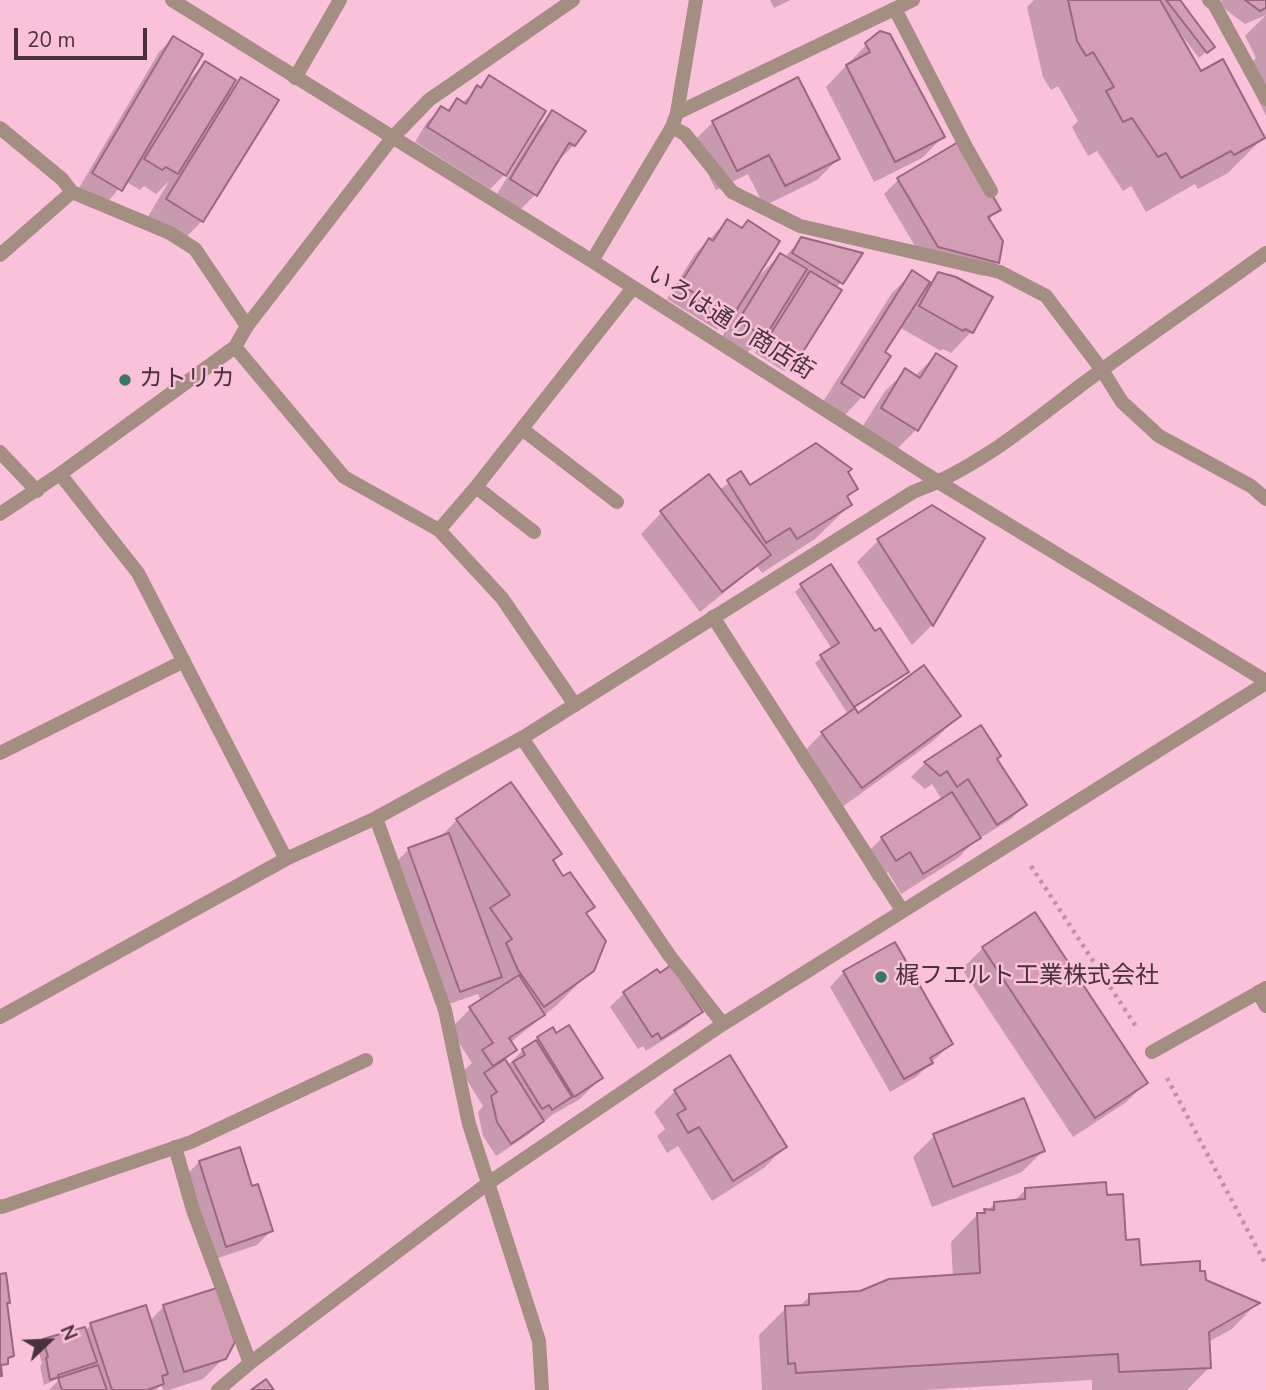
<!DOCTYPE html>
<html>
<head>
<meta charset="utf-8">
<style>
  body { margin:0 }
  #map { position:relative; width:1266px; height:1390px; overflow:hidden; background:#fac1db; font-family:"Nunito Sans",sans-serif }
  canvas { display:block }
  .north { position:absolute; left:14px; top:1306px; width:70px; height:70px; -webkit-text-stroke:5px #fac1db; paint-order:stroke; rotate:67deg; font-size:19px; font-weight:700; line-height:28px; text-align:center; color:#49323d }
  .north::after { content:''; display:block; margin:auto; width:24px; height:32px; background:#49323d; clip-path:polygon(50% 0,100% 100%,50% 72%,0 100%) }
  .scale { position:absolute; left:14px; top:28px; width:133px; height:32px; box-sizing:border-box; border:4px solid #49323d; border-top:0; padding-left:9px; font-size:21px; line-height:24px; white-space:nowrap; color:#49323d; -webkit-text-stroke:5px #fac1db; paint-order:stroke }
</style>
</head>
<body>
<div id="map">
<canvas width="1266" height="1390"></canvas>
<div class="north">N</div>
<div class="scale">20 m</div>
</div>
<script>
const ctx = document.querySelector('canvas').getContext('2d');
ctx.lineJoin = 'round';
function fillPath(path, color) {
  ctx.fillStyle = color;
  ctx.fill(path, 'evenodd');
}
function trace(path, color, width, dash) {
  ctx.strokeStyle = color;
  ctx.lineWidth = width;
  ctx.lineCap = dash ? 'butt' : 'round';
  ctx.setLineDash(dash || []);
  ctx.stroke(path);
}
function label(font, color, halo, rows, align = 'center') {
  ctx.font = font + ' "Nunito Sans","Noto Sans JP",sans-serif';
  ctx.lineWidth = 5;
  ctx.setLineDash([]);
  ctx.textBaseline = 'middle';
  ctx.strokeStyle = halo;
  ctx.fillStyle = color;
  for (const [text, x, y, turn = 0] of rows) {
    ctx.save();
    ctx.translate(x, y);
    ctx.rotate((+turn || 0) * Math.PI / 180);
    ctx.textAlign = isNaN(turn) ? turn : align;
    if (halo) ctx.strokeText(text, 0, 0);
    ctx.fillText(text, 0, 0);
    ctx.restore();
  }
}
fillPath(new Path2D(`
  M770,0H790L774,8Z
  M1034,0H1178L1213,46L1199,58L1179,32L1177,33L1200,73L1263,138L1228,173L1198,189L1195,184L1146,212L1131,186L1123,191L1097,151L1088,156L1072,127L1078,121L1058,86L1051,90L1043,77L1027,7Z
  M1222,0H1266V15L1245,24L1218,4Z
  M1266,15V116L1244,70L1256,58L1245,36Z
  M173,38L186,83L205,63L227,93L241,79L202,221L181,242L146,220L169,181L156,194L144,186L140,190L125,181L106,204L79,188L159,52Z
  M867,44L943,137L922,158L874,182L826,87Z
  M490,77L504,175L490,189L415,142L427,122L441,108L446,111L457,100L462,103Z
  M553,113L574,145L560,159L558,158L535,195L521,209L497,194L538,127Z
  M713,122L838,159L817,180L764,206L748,174L716,190L692,143Z
  M898,180L999,210L988,220L997,262L983,276L924,261L884,194Z
  M727,221L756,279L780,255L784,258L801,239L861,254L836,289L798,357L784,371L755,353L764,336L743,357L719,342L737,310L717,330L667,299L695,254Z
  M913,272L930,283L939,274L971,332L951,353L943,349L941,351L899,327L883,353L888,357L862,397L842,418L821,405L892,293Z
  M936,355L916,430L895,451L861,429L885,391L906,371L915,376Z
  M741,474L749,488L856,489L846,499L850,505L815,539L762,573L757,566L700,612L641,534L661,513L709,477L719,490Z
  M932,507L983,538L932,625L912,645L857,562L878,541Z
  M802,585L874,634L906,671L853,709L858,716H959L932,742L834,813L796,760L822,733L848,714L815,663L832,649L795,592Z
  M980,727L995,759L1025,805L1011,819L982,837L981,835L958,858L901,894L888,872L874,881L861,859L882,838L942,800L932,784L925,789L911,777L925,763Z
  M457,820L551,861L563,879L593,907L585,915L592,970L557,1005L510,1043L515,1050L504,1061L507,1066L523,1050L552,1029L556,1035L601,1078L580,1099L552,1115L528,1135L496,1156L483,1136L478,1112L483,1106L462,1072L472,1063L450,1029L471,1008L481,1001L478,994L446,1005L394,864L409,849L439,838Z
  M1035,914L1146,1083L1125,1103L1073,1137L962,969L983,948Z
  M844,972L951,1044L916,1077L890,1092L830,987Z
  M624,993L700,1012L686,1026L646,1051L643,1046L638,1049L610,1007Z
  M675,1091L785,1147L764,1168L712,1201L678,1146L667,1153L657,1136L665,1129L654,1112Z
  M1023,1100L1043,1151L1022,1172L932,1207L913,1157L934,1136Z
  M199,1162L251,1188L271,1231L257,1245L212,1260L185,1176Z
  M1026,1189L1105,1197L1125,1242L1140,1267L1198,1272L1205,1281L1257,1303L1232,1329L1208,1342L1210,1367L1187,1390H1092V1380L924,1390H762L759,1335L786,1308L799,1307L810,1296L861,1293L953,1277L951,1242L977,1215L987,1211L995,1203L1013,1202Z
  M164,1306L224,1358L203,1379L169,1390H163L161,1385L156,1390H49L63,1376L44,1385L40,1366L42,1364L38,1348L44,1341L85,1331L91,1325L150,1321Z`), '#0003');
const building = new Path2D(`
  M1068,0H1160L1201,71L1223,59L1265,138L1234,155L1231,151L1181,178L1166,153L1158,157L1132,118L1123,122L1106,91L1114,87L1093,52L1086,56L1077,41Z
  M1166,0H1180L1215,47L1207,53Z
  M1245,0H1266V8L1260,11Z
  M880,31L890,34L945,137L895,162L846,65L870,52L865,43Z
  M173,36L203,54L122,191L92,173Z
  M205,61L236,80L178,174L166,167L162,170L144,159Z
  M489,75L546,111L506,176L427,127L441,106L449,111L457,98L466,104L477,85L481,88Z
  M241,77L279,100L203,222L166,199Z
  M798,77L840,159L785,186L769,155L737,171L712,121Z
  M552,110L586,131L575,146L569,143L537,196L510,179Z
  M960,141L1001,210L988,217L1003,241L999,263L938,247L897,178Z
  M727,219L742,228L748,220L780,241L732,317L680,284L709,238L713,241Z
  M801,237L863,253L843,284L792,253Z
  M780,253L807,269L765,337L738,321Z
  M912,270L930,282L885,352L891,356L864,398L841,383Z
  M810,271L842,290L799,358L768,338Z
  M938,272L956,277L993,297L973,333L965,329L963,331L919,306Z
  M936,353L957,366L918,431L881,408L905,368L920,378Z
  M816,443L852,469L848,472L858,489L847,496L852,505L797,539L790,528L766,543L727,480L741,471L750,485Z
  M709,474L771,555L722,592L660,511Z
  M932,505L985,538L933,626L877,539Z
  M831,564L875,631L880,628L909,672L854,707L820,655L839,643L800,584Z
  M924,665L961,716L862,788L821,732L855,708L858,713Z
  M981,725L1001,756L997,759L1027,805L997,825L968,779L957,787L947,771L940,776L924,762Z
  M511,782L562,854L553,860L563,876L570,872L595,907L586,913L606,941L594,971L544,1007L518,970L506,943L512,939L490,908L510,895L456,819Z
  M952,792L981,838L923,874L910,852L896,861L881,837Z
  M449,833L502,977L460,992L408,848Z
  M1035,912L1148,1083L1095,1118L982,947Z
  M895,942L953,1044L930,1058L933,1063L904,1079L843,971Z
  M671,965L703,1012L661,1039L658,1033L652,1037L623,992L657,969L660,973Z
  M519,975L545,1015L509,1038L517,1050L493,1066L482,1050L493,1043L469,1007Z
  M569,1025L603,1078L574,1097L537,1037L553,1027L556,1033Z
  M536,1040L572,1097L552,1110L549,1105L542,1109L513,1062L525,1055L522,1049Z
  M730,1055L787,1147L733,1181L699,1127L688,1133L677,1114L686,1109L674,1090Z
  M505,1059L544,1121L511,1144L497,1122L491,1096L497,1092L484,1073Z
  M1024,1098L1045,1151L953,1187L933,1134Z
  M240,1147L252,1186L258,1184L273,1231L226,1247L199,1161Z
  M1106,1182L1107,1195L1123,1194L1126,1240L1139,1239L1141,1265L1200,1261V1271H1205L1206,1280L1260,1303L1209,1332L1211,1368L1119,1372L1118,1354L796,1373L795,1363L788,1364L785,1306L809,1305V1294L860,1291L889,1279L980,1273L977,1213H985L984,1209L994,1210V1202L1025,1199V1188Z
  M6,1273L10,1303H7L14,1356L8,1358V1364L1,1365L2,1376H0V1274Z
  M217,1288L235,1342L226,1359L184,1372L163,1305Z
  M146,1305L168,1374L162,1376L164,1384L147,1390H112L90,1323Z
  M85,1327L97,1362L58,1375L59,1377L50,1380L46,1358L48,1357L43,1339Z
  M98,1365L107,1390H62L58,1378Z
  M266,1379L274,1390H251Z`);
fillPath(building, '#d49db6');
trace(building, '#9a6780', 2);
trace(new Path2D(`
  M1031,866L1137,1028
  M1167,1078L1266,1265`), '#bf92a7', 4.5, [3.5, 5]);
trace(new Path2D(`
  M1209,0L1214,4L1266,99
  M895,9L966,147L991,191
  M295,78L340,0
  M677,113L913,0
  M672,127L685,134L732,192L800,226L1000,272L1046,296L1102,370L1122,402L1159,436L1251,486L1266,499
  M0,128L62,179L72,192
  M392,138L429,100L573,0
  M0,255L72,192L170,233L195,249L247,326
  M0,452L37,491
  M60,474L138,573L286,859
  M439,530L502,598L575,705
  M713,617L902,910
  M522,738L669,955L723,1024
  M0,753L184,661
  M1258,992L1266,1006
  M1152,1052L1266,988
  M0,1206L2,1207L191,1142L366,1060`), '#a48d81', 14);
trace(new Path2D(`
  M172,0L592,261L940,483L1266,681
  M592,261L672,127L677,113L696,0
  M235,347L344,477L439,530L476,487L632,289
  M522,429L617,502
  M476,487L534,532
  M0,514L60,474L235,347L247,326L392,138
  M376,818L445,1010L469,1124L539,1341L542,1390
  M0,1017L286,859L376,818L522,738L913,492C980,468 1035,419 1092,377C1149,335 1208,295 1266,253
  M175,1147L193,1210L250,1363
  M218,1390L250,1363L487,1184L723,1024L1266,683`), '#a48d81', 14);
for (const [x, y, r, color] of [
  [125,380,7,"#3a7763"],
  [881,977,7,"#3a7763"]
]) {
  const dot = new Path2D();
  dot.arc(x, y, r, 0, 2 * Math.PI);
  ctx.fillStyle = color;
  ctx.fill(dot);
  trace(dot, '#fac1db', 2.5);
}
label('24px', '#49323d', '#fac1db', [
  ["いろは通り商店街",730,324,32]
]);
label('24px', '#49323d', '#fac1db', [
  ["カトリカ",139,380],
  ["梶フエルト工業株式会社",895,977]
], 'left');
</script>
</body>
</html>
